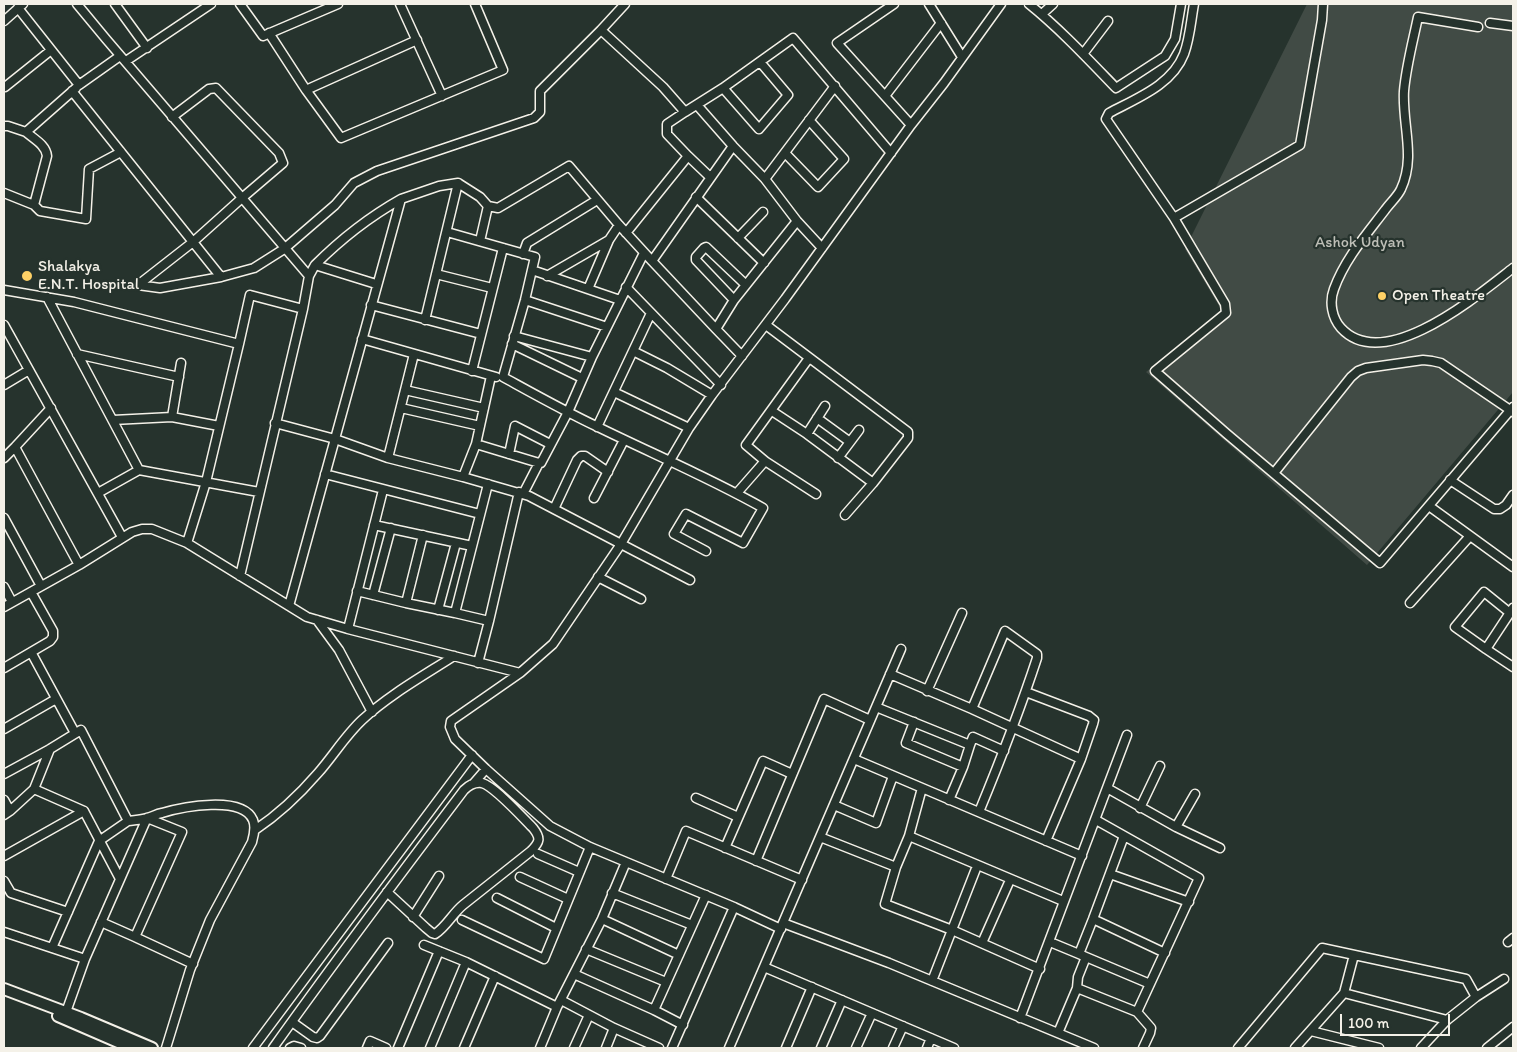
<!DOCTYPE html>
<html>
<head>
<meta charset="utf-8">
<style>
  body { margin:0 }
  #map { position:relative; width:1517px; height:1052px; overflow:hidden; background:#26332d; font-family:Itim,sans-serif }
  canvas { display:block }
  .frame { position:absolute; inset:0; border:5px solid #f4f1e8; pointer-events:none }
  .scale { position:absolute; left:1340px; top:1014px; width:110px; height:22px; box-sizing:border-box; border:2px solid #f4f1e8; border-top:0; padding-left:6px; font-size:15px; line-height:18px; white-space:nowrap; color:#f4f1e8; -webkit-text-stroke:4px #26332d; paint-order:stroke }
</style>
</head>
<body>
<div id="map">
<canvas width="1517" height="1052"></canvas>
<div class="frame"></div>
<div class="scale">100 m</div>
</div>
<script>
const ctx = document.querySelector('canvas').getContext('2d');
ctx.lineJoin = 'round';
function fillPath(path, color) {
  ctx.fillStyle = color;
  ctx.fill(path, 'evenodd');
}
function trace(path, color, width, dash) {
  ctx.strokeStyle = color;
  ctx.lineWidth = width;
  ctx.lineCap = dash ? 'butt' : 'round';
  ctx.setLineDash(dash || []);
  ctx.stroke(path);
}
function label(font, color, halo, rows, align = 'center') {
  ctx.font = font + ' Itim,sans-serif';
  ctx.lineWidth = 4.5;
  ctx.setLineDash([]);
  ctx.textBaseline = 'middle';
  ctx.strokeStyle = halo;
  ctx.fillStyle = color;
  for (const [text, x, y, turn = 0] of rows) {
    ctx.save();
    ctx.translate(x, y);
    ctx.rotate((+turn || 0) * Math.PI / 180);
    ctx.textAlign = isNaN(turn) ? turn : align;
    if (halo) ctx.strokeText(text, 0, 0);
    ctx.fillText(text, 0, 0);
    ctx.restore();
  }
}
fillPath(new Path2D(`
  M1307,4H1513V392L1367,565L1146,372L1222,311L1185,249Z`), '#414b45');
const minor = new Path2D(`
  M115,4L147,48
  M240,4L263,36L338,4
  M400,4L442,96
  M894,4L837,43L911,125
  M929,4L962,57
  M1029,4C1060,29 1088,59 1116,88L1165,56L1175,39L1181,4
  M1323,4L1322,20L1300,145L1174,218L1225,304L1226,313L1155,371L1227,434L1380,563L1513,407
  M18,8L79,85L120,56
  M1042,14L1053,4
  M4,21L23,4
  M1490,23L1513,26
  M1478,27L1418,17C1413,41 1406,67 1404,91C1402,124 1416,157 1401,189C1398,196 1390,203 1385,210C1366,235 1345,259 1334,289C1329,302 1332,318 1341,328C1384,375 1478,295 1513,268
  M601,30L663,87L685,112L723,88L793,38L891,153
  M269,33L306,90L417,40
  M1083,54L1108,21
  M126,61L211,4
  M5,87L50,51
  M723,88L759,129L788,95L760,62
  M306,90L341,138L503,70L475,4
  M72,91L221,277L254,268L284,249L335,205L354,183L377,171L534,118L540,112V91L601,30L625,4
  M885,96L941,23
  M697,105L733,146L765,179
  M685,112L667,124V134L688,156
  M4,126H8L26,132L76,88
  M26,132C34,139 46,145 47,156L34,205
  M785,153L818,187L844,159L809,120
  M4,193L34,205L40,211L86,219L89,169L121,152
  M696,197L764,263
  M1174,218L1106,119L1109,113C1137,98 1172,85 1184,54C1190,38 1191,20 1194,4
  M447,232L535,257L525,300L503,377C534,394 566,412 598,427C653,454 710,478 763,508L743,543L686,514L674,534L706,551
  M626,233L688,156L710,177
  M738,238L763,212
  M480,241L488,206
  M822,248L797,221L765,179L835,86
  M523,254L527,243L597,200
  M315,265C341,239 369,217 401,199
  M532,270L620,300
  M436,274L492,288
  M309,276L315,265L376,284
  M547,276L609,240
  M138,285L193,242L242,198L283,163L279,153L216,88L209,89L172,117
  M138,285L160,288L221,277
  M626,287L721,385
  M588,289L609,240L619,225
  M4,290L74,302L239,344L250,295L303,309L309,276L106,39L77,4
  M47,297L139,470L98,493
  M525,300L607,327
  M734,300L696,260V257L704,248L706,247L746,285
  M371,305L481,334
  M425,320L458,183
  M4,325L122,537
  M766,325L908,432V438L873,483L807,434L772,411
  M716,329L652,261L733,146
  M514,336L592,357
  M362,339L496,377
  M512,344L582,378
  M633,351L667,368L712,395
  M77,354L179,377
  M742,356L716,329L734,300L797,221
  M809,358L746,445L765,461L816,494
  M472,371L503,248
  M4,385L29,370
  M405,390L484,408
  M614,392L689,428
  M401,408L480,426
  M172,417L181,363
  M817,418L850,442
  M113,420L172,417L219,426
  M275,423L335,439L388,458L463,477L476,444L491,376
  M597,427L651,313
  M807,434L825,406
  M476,444L539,463H541L568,412L592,357L644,253
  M15,447L79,565
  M509,454L515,426L550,444
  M4,458L15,447L51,408
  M388,458L414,354
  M838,458L859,430
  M139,470L259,492
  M1274,473L1351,377L1358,371L1366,368L1423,360L1432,361L1441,363L1513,412
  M325,474L480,514
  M463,477L529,496L690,580
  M1450,480L1494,509H1500L1506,505L1513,495
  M737,493L765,461
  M523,494L539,463
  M594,498L624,440
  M1429,506L1513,567
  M554,509L577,460L581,456H585L608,472
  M845,515L873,483
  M4,518L41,586
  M374,525L472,546
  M187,543L206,482L239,344
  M240,576L303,309
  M598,577L641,599
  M4,587L12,602
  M357,591L406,603L455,613L488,484
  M373,595L391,528
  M406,603L423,535
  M1410,603L1470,536
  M289,606L401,199L439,186L458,183L480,197L488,206L498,208L569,166L619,225L652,261
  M4,607L79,565L132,532L142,529H152L187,543L307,617L348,629L520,673L553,644L621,544L689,428L712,395L785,299L911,125L944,83L1001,4
  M1513,608L1486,649L1513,667
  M438,610L456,543
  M455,613L489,621
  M317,620L339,650L372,712
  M348,629L383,490
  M1486,649L1455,627L1484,592L1510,613
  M31,652L75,733
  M478,663L489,621L519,492
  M4,668L50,641L53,637V631L31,592
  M520,673L451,721L450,727L455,739L486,769L550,826L590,847L734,907L781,929
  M890,674L972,709L1005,631L1037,654V658C1020,710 1000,761 979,812
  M927,691L962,613
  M1026,692L1089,716L1094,720L1093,724L1081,759L1046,841
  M876,707L970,745L963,767L949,800
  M972,709L1081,759
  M914,722L906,743L963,767
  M4,729L56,699
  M970,745L973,737L1004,751
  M50,749L34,789L84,811L120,879
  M854,759L1082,856
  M4,774L50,749L81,730L128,821C134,820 141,820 147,818C152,817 156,814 162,813C182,807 242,795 253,820C256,827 254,835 252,842L210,920L190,970L166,1048
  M473,784L486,769
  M922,788L909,836L896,867L885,904L952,930L1040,969
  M1107,788L1176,827L1220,848
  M696,798L738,817
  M4,800L10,811
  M834,805L876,823L893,776
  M1140,808L1160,766
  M4,815L10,811L34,789
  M1176,827L1195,794
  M255,830C279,814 299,795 318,773C333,756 345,736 362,720C389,695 423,676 454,656
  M909,836L1063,901
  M820,837L896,867
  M725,848L763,761L792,774
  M538,854L579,872
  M4,856L84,811
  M756,861L824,699L870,720
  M1110,874L1189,902
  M520,877L568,899
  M666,879L686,831L802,880
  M4,881L11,893L68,912
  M612,893L692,925
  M497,898L556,928
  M413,917L439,876
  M602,919L679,955
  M1093,919L1165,953
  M462,920L544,959L590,847
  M783,923L889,963L1094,1048
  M4,932L85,959
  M135,937L193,964
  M1050,942L1079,954
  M1508,942L1513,938
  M982,943L1010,880
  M424,945L466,962L557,1007
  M52,948L99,841L128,821
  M586,949L666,982
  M1086,957L1079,954L1093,919L1124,836
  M764,967L954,1048
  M574,974L654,1010
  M932,981L977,866
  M1077,988L1137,1012L1199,878L1096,820
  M1344,993L1447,1020
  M561,1000L614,1028L659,1048
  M1137,1012L1151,1028L1150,1033L1143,1048
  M65,1015L85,959L147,818L182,832L135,937L101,922
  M1020,1018L1127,735
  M292,1022L313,1037L317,1038L320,1036L388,943
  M683,1025L654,1010L706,895
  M1311,1031L1379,1048
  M1058,1033L1077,988L1078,977L1086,957L1150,984
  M253,1048L472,755
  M273,1048C335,961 399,876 464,790C469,785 475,782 482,783C494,786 523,818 533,828C541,838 540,842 531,851L463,905C453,913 446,927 435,934L432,933L426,928L387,892
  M290,1048L294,1046L301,1048
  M367,1048L370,1041L386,1048
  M398,1048L439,951
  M430,1048L466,962
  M464,1048L495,976
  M540,1048L557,1007L602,919L626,862
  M574,1048L589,1015
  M606,1048L614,1028
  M672,1048L734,907
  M729,1048L901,649
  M786,1048L812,987
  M821,1048L842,1000
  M856,1048L872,1013
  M893,1048L903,1026
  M927,1048L931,1038
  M1238,1048L1322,948L1466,979L1476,997
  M1295,1048L1344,993L1354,955
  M1421,1048L1447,1020L1476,997L1504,979
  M1487,1048L1513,1027`);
const tertiary = new Path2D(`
  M4,989L81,1018L152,1048
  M58,1016L132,1048`);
trace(minor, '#f4f1e8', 11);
trace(tertiary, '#f4f1e8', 14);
trace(minor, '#26332d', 8);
trace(tertiary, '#26332d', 10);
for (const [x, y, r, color] of [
  [27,276,6,"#ffd166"],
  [1382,296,5,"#ffd166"]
]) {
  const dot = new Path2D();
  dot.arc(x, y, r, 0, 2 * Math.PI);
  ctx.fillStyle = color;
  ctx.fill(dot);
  trace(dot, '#26332d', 2);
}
label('16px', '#bebfb7', '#26332d', [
  ["Ashok Udyan",1360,243]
]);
label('16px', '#f4f1e8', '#26332d', [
  ["Shalakya",38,267],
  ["E.N.T. Hospital",38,285],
  ["Open Theatre",1392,296]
], 'left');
</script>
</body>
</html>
